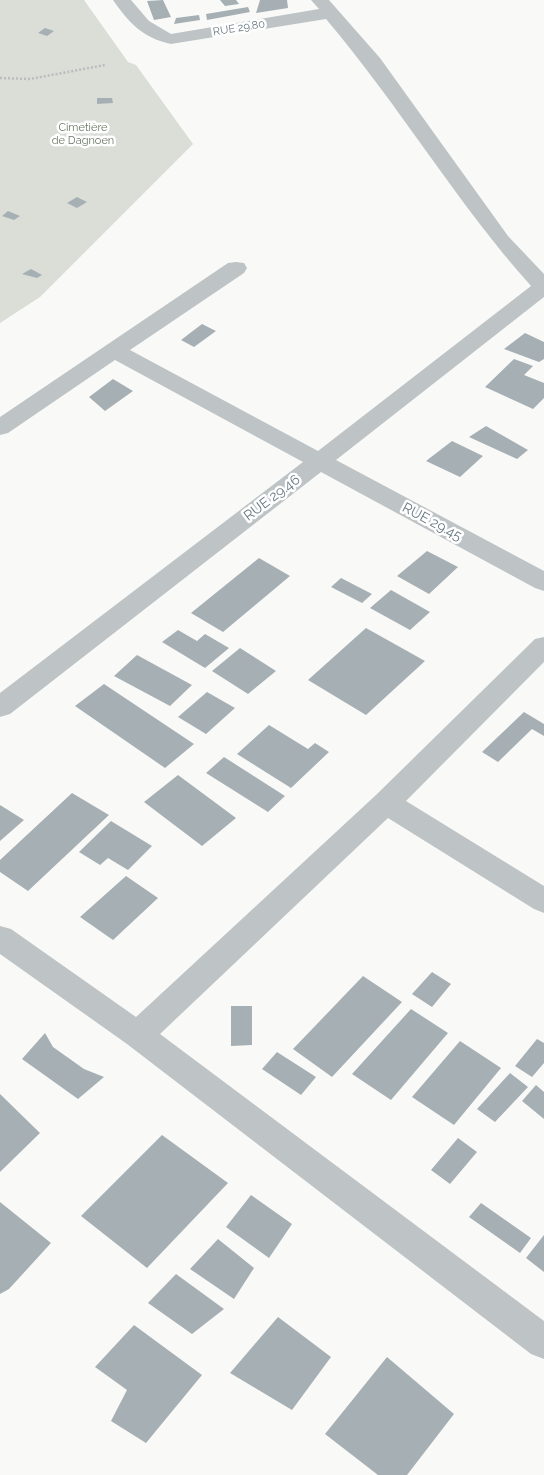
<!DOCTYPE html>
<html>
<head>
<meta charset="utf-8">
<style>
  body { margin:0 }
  canvas { display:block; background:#f9f9f7 }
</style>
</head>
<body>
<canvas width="544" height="1475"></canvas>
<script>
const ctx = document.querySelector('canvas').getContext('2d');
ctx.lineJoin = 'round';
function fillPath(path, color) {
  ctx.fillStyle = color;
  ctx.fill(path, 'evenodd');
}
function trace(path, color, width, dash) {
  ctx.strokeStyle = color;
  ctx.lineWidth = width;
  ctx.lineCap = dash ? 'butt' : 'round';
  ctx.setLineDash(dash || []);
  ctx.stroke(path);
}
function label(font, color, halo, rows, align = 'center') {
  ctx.font = font + ' Raleway,sans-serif';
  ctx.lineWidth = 5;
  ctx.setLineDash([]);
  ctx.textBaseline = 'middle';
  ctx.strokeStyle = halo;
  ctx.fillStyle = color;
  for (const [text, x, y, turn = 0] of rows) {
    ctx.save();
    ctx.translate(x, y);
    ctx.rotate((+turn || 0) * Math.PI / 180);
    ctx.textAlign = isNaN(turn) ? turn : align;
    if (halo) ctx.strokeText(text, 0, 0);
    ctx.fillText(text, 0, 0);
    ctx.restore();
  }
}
fillPath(new Path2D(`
  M0,0H84L128,62L136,65L193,144L40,297L0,323Z`), '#daded7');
fillPath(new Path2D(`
  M163,0L171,17L154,20L147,1Z
  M220,0H236L239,4L225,6Z
  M260,0H287L288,8L256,13Z
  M248,7L250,12L207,20L206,14Z
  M199,15L200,20L174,24L176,18Z
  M45,28L54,31L47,36L38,33Z
  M97,98H112L113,103L97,104Z
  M77,197L87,202L77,208L67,203Z
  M8,211L20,216L14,220L2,216Z
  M31,269L42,275L37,278L22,274Z
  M202,324L216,331L194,347L181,340Z
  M525,333L544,342V359L539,362L504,349Z
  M514,359L533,366L524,375L544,383V398L533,409L485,387Z
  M113,379L133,391L105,411L89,397Z
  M486,426L528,450L517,459L469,437Z
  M452,441L483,456L460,477L426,461Z
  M427,551L458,567L429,594L397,576Z
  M259,558L290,576L223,632L191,613Z
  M341,578L372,594L362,603L331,587Z
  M391,590L430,612L410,630L370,608Z
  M366,628L425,661L366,715L308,680Z
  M178,630L197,641L205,634L229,648L205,668L162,642Z
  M240,648L276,671L248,694L212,671Z
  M137,655L192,685L170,706L114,676Z
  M104,684L194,744L165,768L75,706Z
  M207,692L235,708L206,734L178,717Z
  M524,712L544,724V736L532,729L498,762L482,752Z
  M269,725L308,749L315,743L329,752L291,788L237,754Z
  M224,757L285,796L268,812L206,773Z
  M178,775L236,818L202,846L144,802Z
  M72,793L109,815L28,891L0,872V860Z
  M0,805L24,820L0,841Z
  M111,821L152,846L128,870L108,858L100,865L79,852Z
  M126,876L158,898L113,940L80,917Z
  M432,972L451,984L432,1007L412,994Z
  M363,976L402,1002L332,1077L293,1049Z
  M231,1006H252V1045L231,1046Z
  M411,1009L448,1033L391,1100L352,1074Z
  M45,1033L53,1047L84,1069L104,1077L78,1099L22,1059Z
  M537,1039L544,1043V1063L532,1077L515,1066Z
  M460,1041L501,1068L454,1125L412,1097Z
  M277,1052L316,1077L301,1095L262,1069Z
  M510,1073L528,1087L495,1122L477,1109Z
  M536,1085L544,1092V1119L522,1101Z
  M0,1094L40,1133L0,1172Z
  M162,1135L228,1183L147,1268L81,1216Z
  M458,1138L477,1152L450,1184L431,1170Z
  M251,1195L292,1224L269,1258L226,1227Z
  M0,1202L51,1243L9,1289L0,1294Z
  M481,1203L531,1238L520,1253L469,1217Z
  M544,1235V1272L526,1258Z
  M218,1239L254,1268L234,1299L190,1269Z
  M176,1274L224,1309L192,1334L148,1303Z
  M278,1317L331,1357L292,1410L230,1373Z
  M134,1325L202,1375L146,1443L111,1421L127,1390L95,1367Z
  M387,1357L454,1414L407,1475H378L325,1434Z`), '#a6b0b4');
trace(new Path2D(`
  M0,78L30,79L105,65`), '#b9bdbf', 2.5, [2, 2]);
fillPath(new Path2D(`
  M113,0H131L149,21L171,34L319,9L311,0H329L380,58L508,236L544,274V297L336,460L544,571V591L535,588L321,472L10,714L0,717V693L303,462L115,360L8,433L0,435V417L228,263L236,262L244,263L247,268L244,273L130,350L318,451L531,286C456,202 399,105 326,19L171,44C143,38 129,23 113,0Z
  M544,637V662L406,801L544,886V913L534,909L388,818L160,1034L544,1321V1359L531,1354L127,1044L0,954V926L11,929L136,1017L376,795L535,639Z`), '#bec4c6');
label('11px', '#667980', '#fff', [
  ["RUE 29.80",239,28,-9]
]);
label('11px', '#6c7965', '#fff', [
  ["Cimetière",83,128],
  ["de Dagnoen",83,141]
]);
label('14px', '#667980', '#fff', [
  ["RUE 29.46",272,498,-37],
  ["RUE 29.45",432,522,28]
]);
</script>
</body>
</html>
